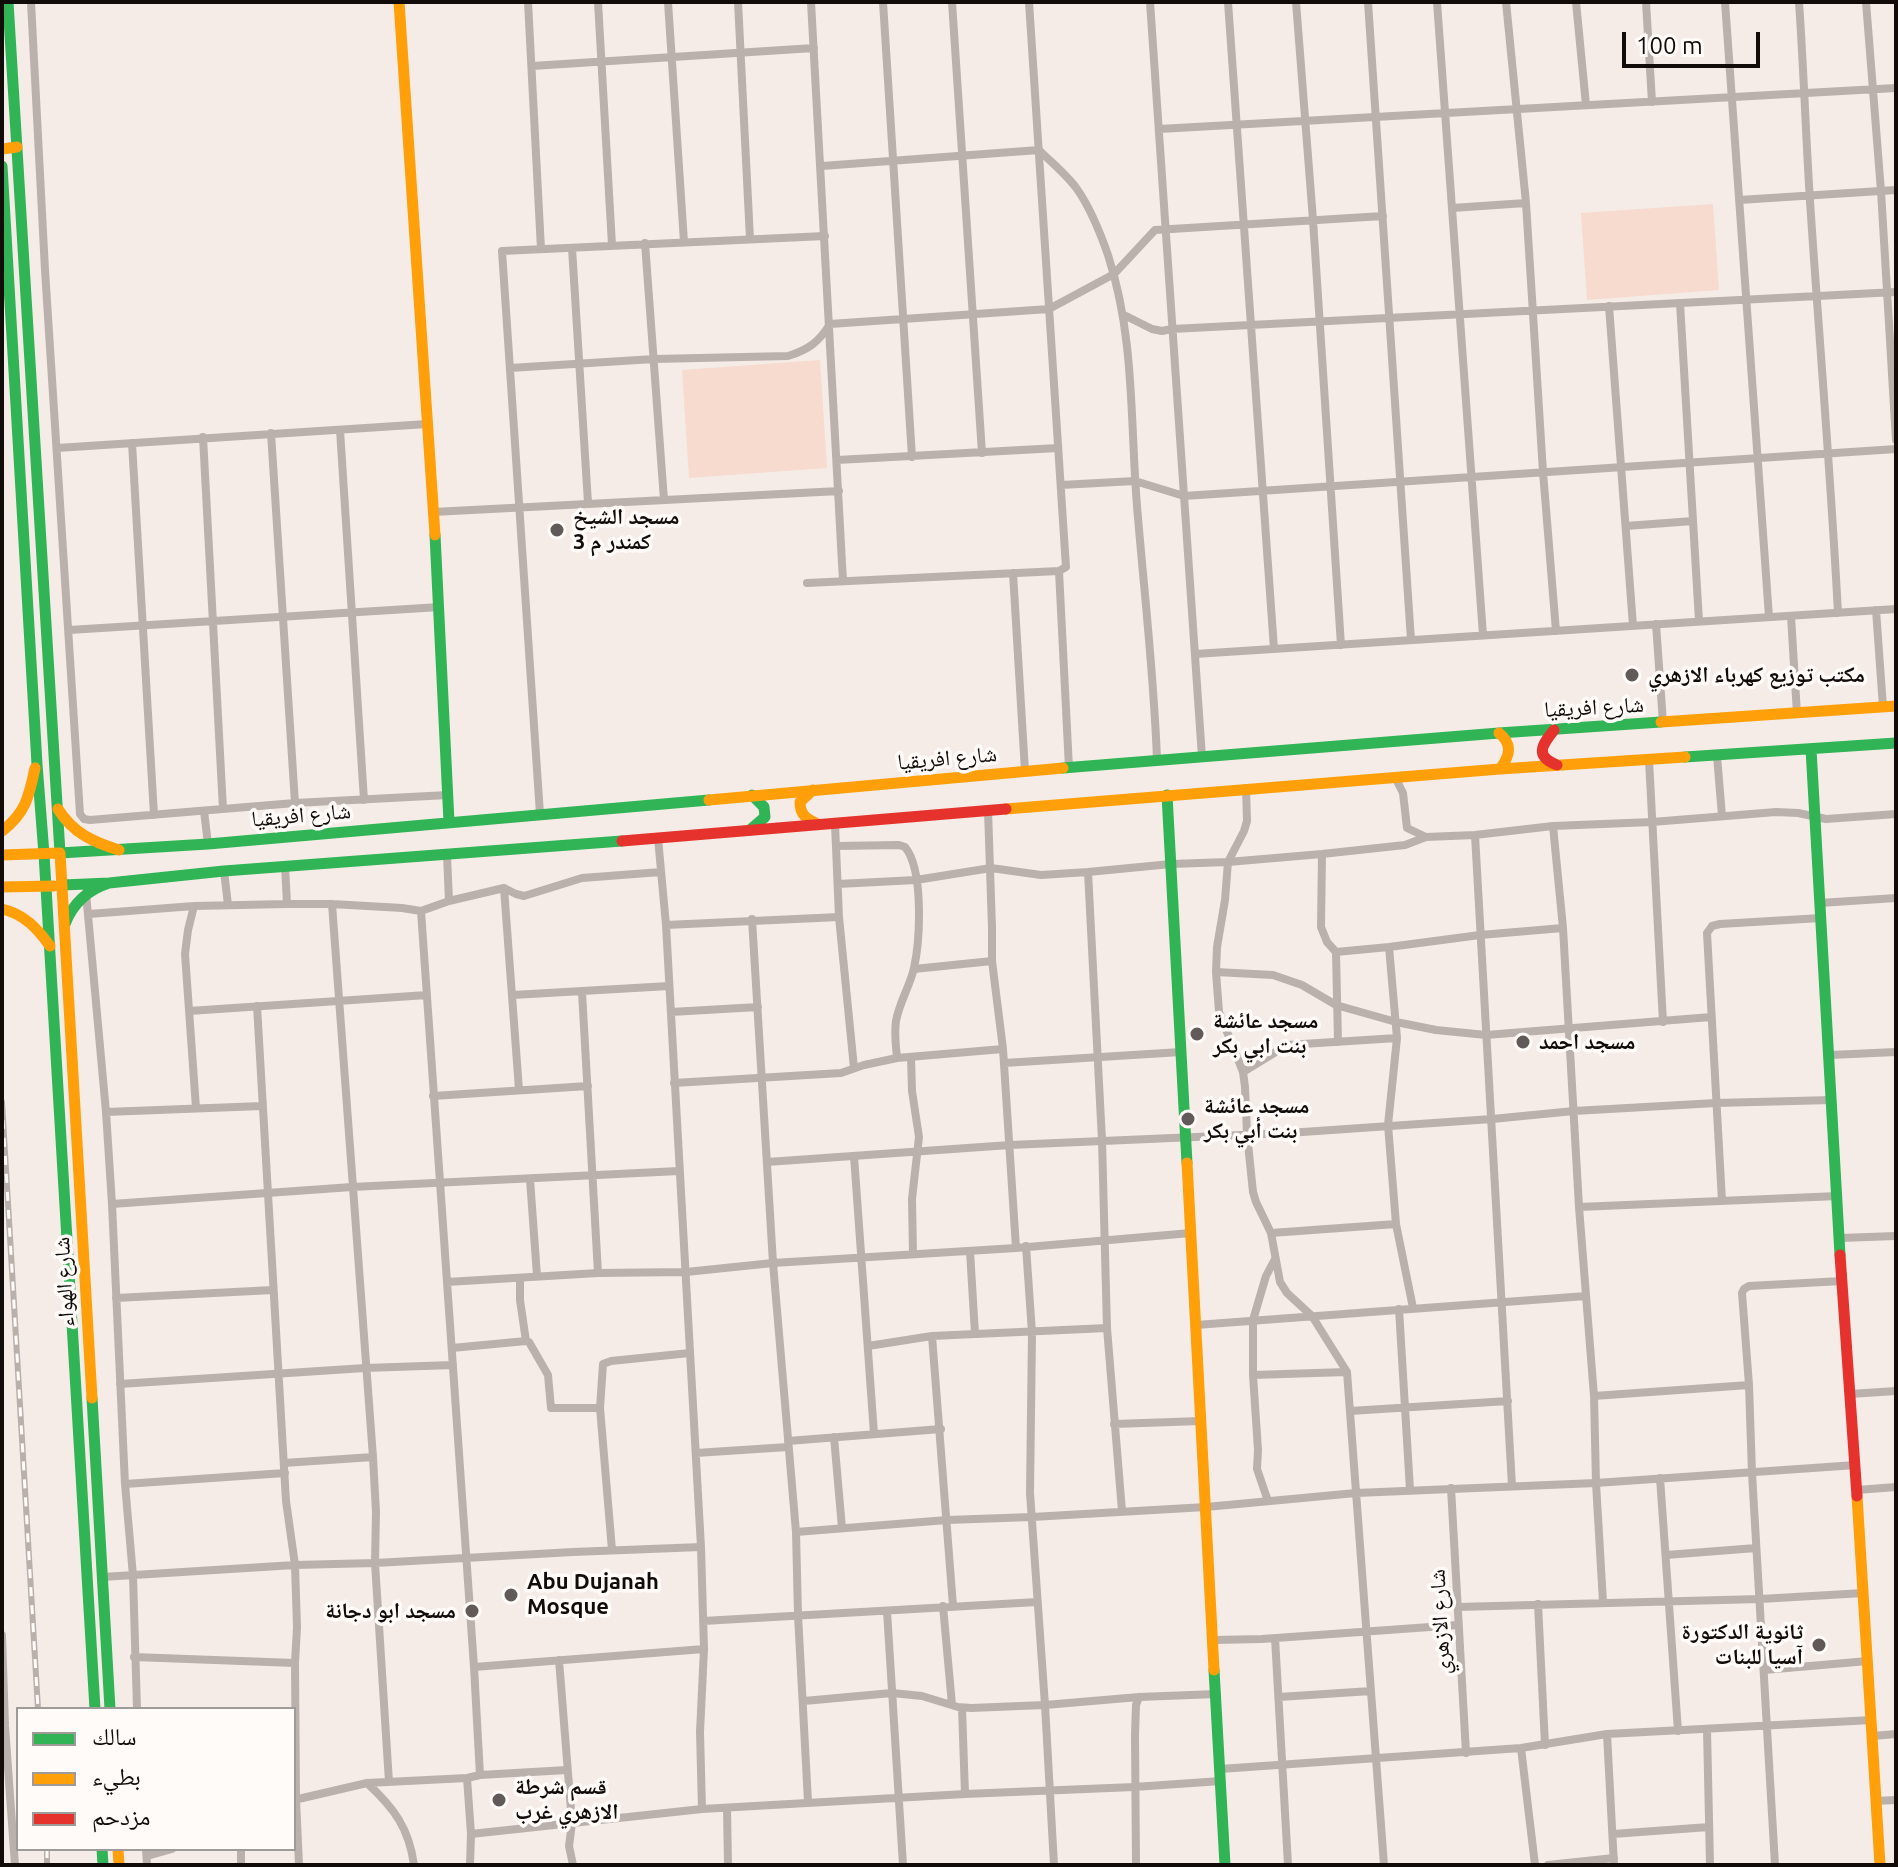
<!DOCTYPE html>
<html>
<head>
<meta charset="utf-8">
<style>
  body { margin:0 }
  #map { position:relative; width:1898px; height:1867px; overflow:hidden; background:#f5ece8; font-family:Ubuntu,"Noto Naskh Arabic",sans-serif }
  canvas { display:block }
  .frame { position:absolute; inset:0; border:4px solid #110c0a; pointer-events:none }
  .legend { position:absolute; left:16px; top:1707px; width:280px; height:144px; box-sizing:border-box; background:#fefbf9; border:2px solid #9f9b99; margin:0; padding:10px 14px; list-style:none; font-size:24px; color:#110c0a }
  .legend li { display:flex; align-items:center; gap:16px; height:40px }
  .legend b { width:40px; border:2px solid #9f9b99 }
  .scale { position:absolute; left:1622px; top:32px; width:138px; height:36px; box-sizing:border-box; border:4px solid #110c0a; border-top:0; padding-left:10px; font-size:24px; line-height:28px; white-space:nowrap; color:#110c0a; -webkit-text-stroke:6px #fefbf9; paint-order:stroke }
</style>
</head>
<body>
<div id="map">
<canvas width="1898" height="1867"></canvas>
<div class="frame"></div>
<ul class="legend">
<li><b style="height:10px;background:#30b455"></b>سالك</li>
<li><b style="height:10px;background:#ff9f0a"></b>بطيء</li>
<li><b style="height:10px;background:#e5322d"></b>مزدحم</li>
</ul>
<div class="scale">100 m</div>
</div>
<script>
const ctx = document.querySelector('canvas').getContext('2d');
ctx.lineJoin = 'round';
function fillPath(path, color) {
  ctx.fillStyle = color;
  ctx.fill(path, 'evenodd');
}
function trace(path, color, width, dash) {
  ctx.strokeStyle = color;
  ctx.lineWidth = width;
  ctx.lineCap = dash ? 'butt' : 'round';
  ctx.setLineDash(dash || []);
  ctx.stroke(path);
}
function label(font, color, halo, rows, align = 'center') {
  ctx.font = font + ' Ubuntu,"Noto Naskh Arabic",sans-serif';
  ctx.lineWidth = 7;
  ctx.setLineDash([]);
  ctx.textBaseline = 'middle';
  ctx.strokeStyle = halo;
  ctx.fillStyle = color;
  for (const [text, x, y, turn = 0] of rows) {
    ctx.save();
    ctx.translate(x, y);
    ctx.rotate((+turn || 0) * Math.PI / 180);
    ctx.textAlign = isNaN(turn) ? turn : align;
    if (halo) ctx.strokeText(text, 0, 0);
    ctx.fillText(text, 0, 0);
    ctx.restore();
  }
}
fillPath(new Path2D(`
  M1713,204L1719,290L1587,300L1581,213Z
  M820,360L827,468L689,478L682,370Z`), '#f6dbce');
trace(new Path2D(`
  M31,2L45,270L80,814L84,819L90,820L295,803L448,795
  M528,2L541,249
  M598,2L612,245
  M668,2L684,242
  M738,2L750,239
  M811,2L843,581
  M883,2L912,457
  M952,2L982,453
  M1150,2L1202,757
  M1228,2L1274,649
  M1296,2L1313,220L1341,645
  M1368,2L1411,640
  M1437,2L1483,635
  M1506,2L1526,203L1543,472L1556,631
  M1576,2L1586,105
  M1646,2L1652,102
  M1725,2L1769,617
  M1799,2C1804,73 1806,145 1811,216C1820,348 1831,480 1838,613
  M1866,2L1881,191L1896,440
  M532,66L814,48
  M1159,129L1896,88
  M822,166L1039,150C1052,163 1067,175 1077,189C1091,209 1100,232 1108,255C1135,338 1130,420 1137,506C1144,591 1154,675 1157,760
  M1739,200L1896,190
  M1452,208L1526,203
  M645,243L664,500
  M572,248L588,503
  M1680,303L1699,621
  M1609,306L1633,626
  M1124,315L1152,329L1162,331L1172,329L1896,292
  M510,368L654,359L788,356C808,350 819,342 830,324L1049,309L1114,274L1155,230L1383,216
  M340,430L364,800
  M271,433L295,803
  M203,437L223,809
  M132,443L154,815
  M57,448L427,424
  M837,460L1058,448
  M1061,485L1135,481L1184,496L1896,449
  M433,512L839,491
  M1626,526L1693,521
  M1059,571L1069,768
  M1013,573L1025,771
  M807,583L1059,571L1066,567L1029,2
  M1876,610L1883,707
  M1791,616L1797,714
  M1656,624L1663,723
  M69,630L440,607
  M1195,654L1896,609
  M1717,756L1722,816
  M1649,760L1663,1022
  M1395,777L1403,793L1407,828L1426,837
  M1246,788L1247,821L1244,831L1228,862L1225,900L1217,947L1216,972L1219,1012L1243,1072L1245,1087L1247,1134L1253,1192L1256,1202L1271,1233L1280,1282L1287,1293L1312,1316L1347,1372L1384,1865
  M988,810L992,928V961L1003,1049L1016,1248
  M204,811L208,844
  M540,814L502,251L825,236
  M835,824L839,917L854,1068
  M1553,826L1563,928L1579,1207L1594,1396L1596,1483L1603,1602
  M1475,835L1512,1486
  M658,838L666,925L701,1547L704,1649L700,1732L702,1809
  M836,846L899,845L905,847C924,870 920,940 914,968C910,986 899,1003 896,1021C894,1033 896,1046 897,1058
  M1322,854L1321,927L1327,942L1336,952L1338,1042
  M447,855L449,901
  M285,866L287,904
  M224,871L228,905
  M1088,872L1102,1140L1107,1328L1122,1511
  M838,884L916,880L991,868L1041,875L1088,872L1171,864L1228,862L1322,854L1405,845L1426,837L1475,835L1553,826L1652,822L1776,812L1798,813L1826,819L1896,814
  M504,888L519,1090
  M86,893L106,1112L112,1204L125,1484L133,1576L137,1709
  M1820,903L1896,898
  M332,904L373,1457L376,1512L375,1563L389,1782
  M194,906L188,930L185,954L196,1108
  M421,911L474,1667L480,1775L467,1778L471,1834L470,1865
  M89,914L194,906L287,904H332L402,908L421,911L449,901L504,888L516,894L524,896L582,878L661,872
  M752,919L773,1263L796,1532L798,1615L808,1802
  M666,925L839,917
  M1389,947L1480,935L1563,928
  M1336,952L1389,947L1397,1038L1388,1125L1396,1224L1413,1308
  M914,969L992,961
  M1216,972L1273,975L1302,985L1336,1005L1396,1022L1436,1030L1486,1035L1711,1017
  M582,992L598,1273
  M513,995L669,986
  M257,1006L286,1501L295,1565L297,1627L295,1663L296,1799L299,1865
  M189,1011L427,995
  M671,1012L758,1007
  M1830,1055L1896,1052
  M911,1057L912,1091L919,1137L912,1199L913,1254
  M1004,1063L1181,1052
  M1243,1072L1287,1045L1397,1038
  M674,1083L841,1073L864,1065L897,1058L1003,1049
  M433,1096L588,1086
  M106,1112L262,1106
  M854,1156L874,1434
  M767,1162L1010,1145L1288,1133L1492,1119L1574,1111L1716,1103L1832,1100
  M530,1179L537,1276
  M1722,1201L1707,933L1712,926L1720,924L1821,918
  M112,1204L352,1187L679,1171
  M1579,1207L1838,1196
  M1271,1233L1396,1224
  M1840,1238L1896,1236
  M1026,1246L1032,1333L1030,1493L1045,1705L1054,1865
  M970,1251L975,1334
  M520,1278V1300L526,1341L529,1342L548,1375L551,1408H600
  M447,1282L598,1273L686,1272L773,1263L1016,1248L1191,1233
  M116,1298L273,1290
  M1399,1309L1410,1490
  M1196,1325L1586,1296
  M932,1336L953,1606
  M868,1346L932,1336L1107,1328
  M452,1348L526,1341
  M1253,1375L1347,1372
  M120,1384L365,1368L453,1365
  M1850,1394L1896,1391
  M1594,1396L1749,1385
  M1350,1411L1508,1401
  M1114,1424L1201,1421
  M834,1437L842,1528
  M788,1441L941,1429
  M696,1453L788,1447
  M284,1463L373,1457
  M1660,1478L1678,1731
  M125,1484L285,1473
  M1451,1488L1466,1753
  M1857,1490L1896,1487
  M1268,1501L1257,1469L1258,1450L1253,1375V1320L1266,1276L1275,1259
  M796,1532L947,1520L1032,1517L1206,1507L1356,1493L1596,1483L1856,1465
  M612,1550L600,1408L603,1364L611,1361L690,1353
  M1666,1555L1756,1548
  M102,1577L295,1565L375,1563L573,1552L701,1547
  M1538,1604L1545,1745
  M943,1606L952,1705
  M1457,1607L1760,1599L1864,1593
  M887,1611L903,1865
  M703,1621L1037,1602
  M2,1635L5,1726L15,1865
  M1275,1638L1288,1865
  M1214,1640L1262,1639L1458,1625
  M134,1657L295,1663
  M559,1660L572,1823L569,1846L573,1865
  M474,1667L704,1649
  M1764,1670L1868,1661
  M1279,1697L1371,1691
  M804,1701L892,1693L922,1696L958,1707L971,1708L1045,1705L1139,1697L1217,1694
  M962,1708L965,1794
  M1707,1729L1710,1865
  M1607,1734L1614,1865
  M1873,1736L1896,1734
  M1521,1748L1535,1865
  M1220,1769L1521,1748L1607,1734L1872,1720
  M480,1775L567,1770
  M367,1783C394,1808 409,1828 414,1865
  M294,1800L367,1783L467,1778
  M1875,1801L1896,1800
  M727,1808L728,1865
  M471,1834L702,1809L965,1794L1134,1787L1221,1781
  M1613,1834L1709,1827
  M146,1849L147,1865
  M241,1849V1865
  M147,1856L172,1849
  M1136,1865L1135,1735L1136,1705L1139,1697
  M1548,1865L1614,1858
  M1775,1865L1752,1473L1749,1385L1742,1293L1744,1289L1749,1286L1842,1281`), '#bab0ac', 8);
trace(new Path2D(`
  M8,2L60,853
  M2,166L37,764L44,854
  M435,535L449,822
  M1811,749L1840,1255
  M1685,757L1896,743
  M1063,768L1499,733L1661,722
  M1167,795L1187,1163
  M750,830L765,817L764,807L752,795
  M60,853L208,844L709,800
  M44,854L95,1709
  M63,885L109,883L224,871L622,841
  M65,924C73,903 87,890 109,883
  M92,1398L110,1709
  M1214,1670L1225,1865
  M102,1849L103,1865`), '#30b455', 11);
trace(new Path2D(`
  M399,2L435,535
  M2,149L17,147
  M1661,722L1896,706
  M1499,733C1513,744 1510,756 1500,769
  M813,790L800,802C800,814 806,819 816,823
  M709,800L1063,768
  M58,809C73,833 93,842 119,850
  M1006,809L1500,769L1685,757
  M2,831C26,813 29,796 35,768
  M2,855L60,853L92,1398
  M2,887L54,886
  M2,909C24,914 37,928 50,946
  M1187,1163L1214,1670
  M1857,1496L1880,1865
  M118,1849L119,1865`), '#ff9f0a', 11);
trace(new Path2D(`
  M1554,730C1542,745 1534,756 1557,765
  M622,841L1006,809
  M1840,1255L1857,1496`), '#e5322d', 11);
const rail = new Path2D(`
  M2,1102L38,1709
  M47,1849V1865`);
trace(rail, '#b9b0ac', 6);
trace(rail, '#fefbf9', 3, [9]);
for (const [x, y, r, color] of [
  [557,530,8,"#615a58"],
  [1632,675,8,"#615a58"],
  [1197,1034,8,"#615a58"],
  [1523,1042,8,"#615a58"],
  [1188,1119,8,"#615a58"],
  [511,1595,8,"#615a58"],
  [472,1611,8,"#615a58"],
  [1819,1645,8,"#615a58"],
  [499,1800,8,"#615a58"]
]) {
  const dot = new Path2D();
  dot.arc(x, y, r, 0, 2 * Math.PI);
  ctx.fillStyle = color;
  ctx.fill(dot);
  trace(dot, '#fefbf9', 3);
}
label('bold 22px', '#110c0a', '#fefbf9', [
  ["مسجد الشيخ",573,517],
  ["كمندر م 3",573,542],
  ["مكتب توزيع كهرباء الازهري",1648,675],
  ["مسجد عائشة",1213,1021],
  ["بنت ابي بكر",1213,1046],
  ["مسجد احمد",1539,1042],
  ["مسجد عائشة",1204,1106],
  ["بنت أبي بكر",1204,1131],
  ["Abu Dujanah",527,1582],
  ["Mosque",527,1607],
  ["مسجد ابو دجانة",456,1611,"right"],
  ["ثانوية الدكتورة",1803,1632,"right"],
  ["آسيا للبنات",1803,1657,"right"],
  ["قسم شرطة",515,1787],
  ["الازهري غرب",515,1812]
], 'left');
label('22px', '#110c0a', '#fefbf9', [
  ["شارع افريقيا",1594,707,-3],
  ["شارع افريقيا",947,758,-5],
  ["شارع افريقيا",301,815,-5],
  ["شارع الهواء",64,1282,-93],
  ["شارع الازهري",1440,1622,-93]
]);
</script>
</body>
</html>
